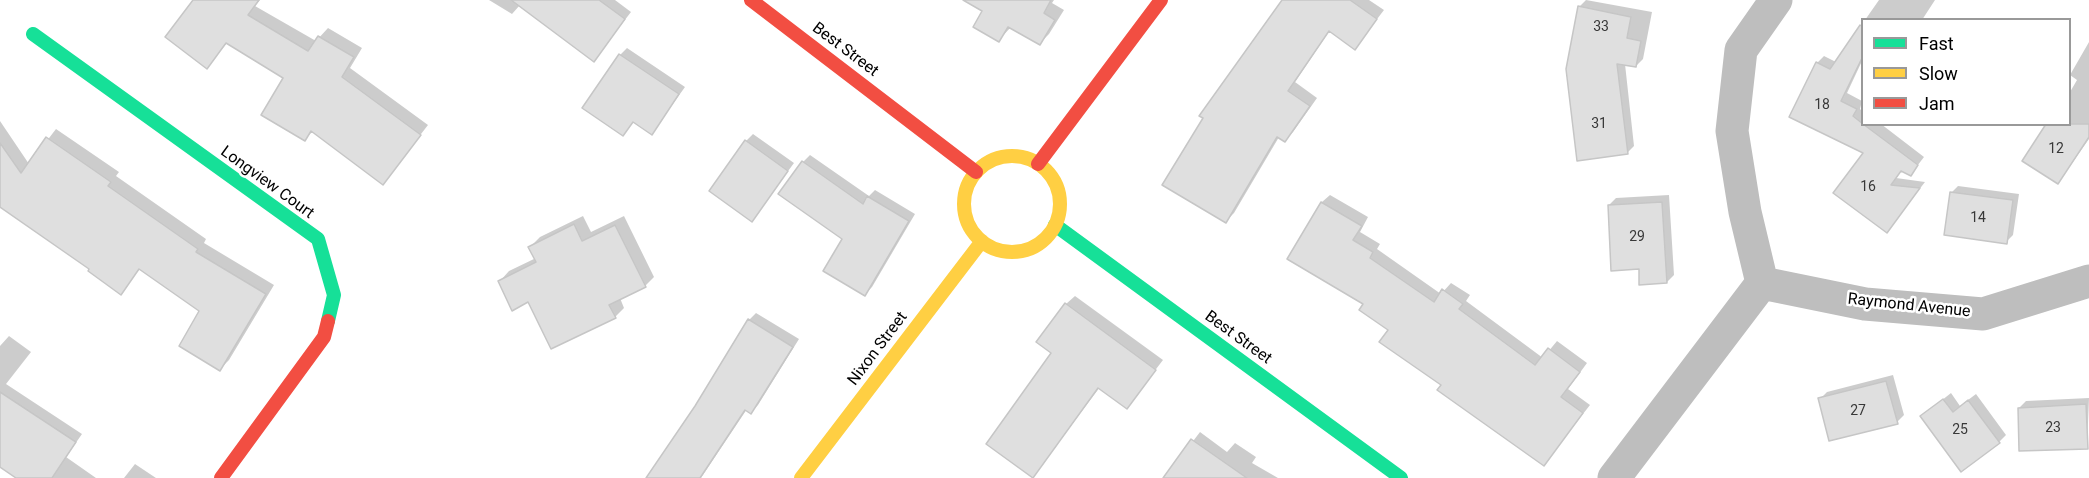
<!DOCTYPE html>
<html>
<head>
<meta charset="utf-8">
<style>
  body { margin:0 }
  #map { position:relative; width:2089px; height:478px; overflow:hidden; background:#fff; font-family:Roboto,sans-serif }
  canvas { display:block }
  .legend { position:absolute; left:1861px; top:18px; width:210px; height:108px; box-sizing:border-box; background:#fff; border:2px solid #999; margin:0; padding:8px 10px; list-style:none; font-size:18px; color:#000 }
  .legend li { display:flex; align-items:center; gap:12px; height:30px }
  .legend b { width:30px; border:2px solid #999 }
</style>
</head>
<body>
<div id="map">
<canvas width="2089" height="478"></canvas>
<ul class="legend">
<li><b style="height:8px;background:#16e098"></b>Fast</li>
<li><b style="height:8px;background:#ffcf43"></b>Slow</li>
<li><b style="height:8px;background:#f24e42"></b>Jam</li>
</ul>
</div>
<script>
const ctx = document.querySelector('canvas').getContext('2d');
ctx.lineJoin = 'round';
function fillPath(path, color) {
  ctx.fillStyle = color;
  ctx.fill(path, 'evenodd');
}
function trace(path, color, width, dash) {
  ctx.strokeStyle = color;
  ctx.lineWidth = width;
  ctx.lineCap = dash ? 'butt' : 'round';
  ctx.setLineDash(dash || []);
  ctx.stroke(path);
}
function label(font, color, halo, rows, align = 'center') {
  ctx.font = font + ' Roboto,sans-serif';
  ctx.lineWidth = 5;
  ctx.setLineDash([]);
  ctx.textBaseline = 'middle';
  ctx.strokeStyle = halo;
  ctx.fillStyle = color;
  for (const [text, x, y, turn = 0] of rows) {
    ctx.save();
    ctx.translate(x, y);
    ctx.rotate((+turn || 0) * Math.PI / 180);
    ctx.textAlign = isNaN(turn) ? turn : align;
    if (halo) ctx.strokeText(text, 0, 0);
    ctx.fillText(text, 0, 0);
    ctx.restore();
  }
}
fillPath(new Path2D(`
  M195,0H260L255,6L316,41L328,28L362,48L350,68L428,125L383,183L313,131L305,139L285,77L228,42L206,67Z
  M489,0H615L631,12L594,60L520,5L512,14Z
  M990,0H1054L1052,3L1064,10L1049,34L1039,44L1011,27L999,40Z
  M1283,0H1369L1384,10L1355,48L1330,30L1295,82L1317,98L1293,132L1285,140L1279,137L1234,213L1226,221Z
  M1586,0L1652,12L1643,59L1636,66L1625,64L1634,146L1627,153L1579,7Z
  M1879,0H1935L1922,20H1865Z
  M1862,24V61L1847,93L1862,101L1860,109L1862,111V124H1881L1924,157L1911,174L1902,170L1896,178L1925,182L1887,231L1865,152L1817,63L1824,56L1836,62Z
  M2089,42V139L2058,183L2070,124V92L2077,80L2070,75Z
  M627,48L685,87L652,133L634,121L623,134L620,55Z
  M0,121L29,164L56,129L119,172L116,176L206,239L204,243L274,285L229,360L220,369L201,311L140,268L121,293L91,269L0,205Z
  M753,134L794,163L752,220L746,141Z
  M810,155L869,196L875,190L915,214L872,287L865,294L844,239L803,162Z
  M1958,186L2019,194L2013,235L2006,242L1951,193Z
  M1330,195L1368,217L1360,232L1380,244L1377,249L1441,294L1451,283L1470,295L1466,301L1543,358L1557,341L1587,363L1568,389L1590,405L1544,464L1443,385L1366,304L1289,259L1322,202Z
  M1669,195L1674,275L1667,282L1640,268L1609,205L1616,198Z
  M583,216L591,232L624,216L654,277L645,286L620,298L624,308L615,317L529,300L500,281L509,271L536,258L530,247L540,237Z
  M1075,296L1163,360L1127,407L1100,387L1033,476L1066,304Z
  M756,313L799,339L758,405L751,412L747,409L701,478H668L696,407L749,320Z
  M9,336L31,352L6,384L82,434L66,457L96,478H19L0,465V346Z
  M1893,375L1904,415L1897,422L1820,399L1827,392Z
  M1951,393L1960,406L1976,394L2006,435L1999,442L1922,416Z
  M2089,398L2087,447L2019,408L2026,401Z
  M1200,432L1227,452L1235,443L1256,457L1252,463L1278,478H1165Z
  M135,464L156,478H124Z`), '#0003');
const building = new Path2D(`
  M193,0H259L248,15L308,51L318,36L354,57L342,77L421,135L383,185L311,131L305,141L261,115L283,78L226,43L207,69L165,37Z
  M511,0H599L625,19L594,62Z
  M963,0H1051L1044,13L1055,20L1040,45L1008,27L999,42L973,27L982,11Z
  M1282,0H1350L1377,19L1355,50L1329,31L1288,91L1310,106L1285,142L1277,137L1226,223L1162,185L1203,118L1199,116Z
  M1578,6L1631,17L1627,38L1641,41L1636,67L1617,64L1628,154L1577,161L1566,69Z
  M1860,25L1863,27V56L1841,101L1857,109L1853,116L1863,124L1918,165L1911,176L1901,171L1891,185L1920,188L1887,233L1833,193L1863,153L1789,117L1816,62L1830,69Z
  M619,54L679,94L652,135L633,122L623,136L582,108Z
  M2046,124H2089V137L2058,184L2022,161Z
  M46,137L111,182L108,186L198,249L196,252L266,294L220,371L179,346L199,311L139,269L121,295L88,271L89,269L0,207V143L21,173Z
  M745,140L788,171L752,222L709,191Z
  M802,161L863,204L867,196L909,221L865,296L823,271L842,239L778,194Z
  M1950,192L2013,200L2007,244L1944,235Z
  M1321,202L1362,226L1353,240L1373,252L1370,258L1434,302L1442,289L1463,304L1459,309L1535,365L1548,348L1580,372L1561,397L1583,413L1544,466L1437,390L1441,385L1379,342L1388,330L1359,310L1363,304L1287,259Z
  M1662,202L1667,283L1639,285V269L1611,271L1608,205Z
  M574,224L582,241L615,225L646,287L609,305L616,318L551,349L528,302L512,311L498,281L536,262L528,247Z
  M1065,303L1156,370L1127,409L1098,388L1033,478L986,444L1051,353L1036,342Z
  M748,319L793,347L751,414L745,410L700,478H646L695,406Z
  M1886,381L1898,424L1829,441L1818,398Z
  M0,392L76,442L52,478H16L0,467Z
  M1943,399L1953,412L1968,400L2000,443L1961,472L1920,416Z
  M2086,404L2088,449L2019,451L2018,408Z
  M1191,439L1247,478H1163Z`);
fillPath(building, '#dfdfdf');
trace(building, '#c6c6c6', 1.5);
trace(new Path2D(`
  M1762,283L1865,304L1983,314L2089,281
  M1762,283L1745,212L1732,131L1741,50L1776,0
  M1614,478L1762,283`), '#bebebe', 33);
trace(new Path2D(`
  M33,34L318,239L334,295L328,321
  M1055,225L1401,478`), '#16e098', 14);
trace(new Path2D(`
  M964 204a48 48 0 1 1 96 0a48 48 0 1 1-96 0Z
  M801,478L982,241`), '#ffcf43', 14);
trace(new Path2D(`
  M751,0L976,172
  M1038,164L1161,0
  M221,478L324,337L328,321`), '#f24e42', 14);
label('14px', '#383838', null, [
  ["33",1601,27],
  ["18",1822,105],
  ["31",1599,124],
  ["12",2056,149],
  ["16",1868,187],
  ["14",1978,218],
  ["29",1637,237],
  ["27",1858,411],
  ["23",2053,428],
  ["25",1960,430]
]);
label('16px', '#000', '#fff', [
  ["Best Street",845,50,37],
  ["Longview Court",267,183,36],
  ["Raymond Avenue",1909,306,6],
  ["Best Street",1238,338,36],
  ["Nixon Street",878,349,-53]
]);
</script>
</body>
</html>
